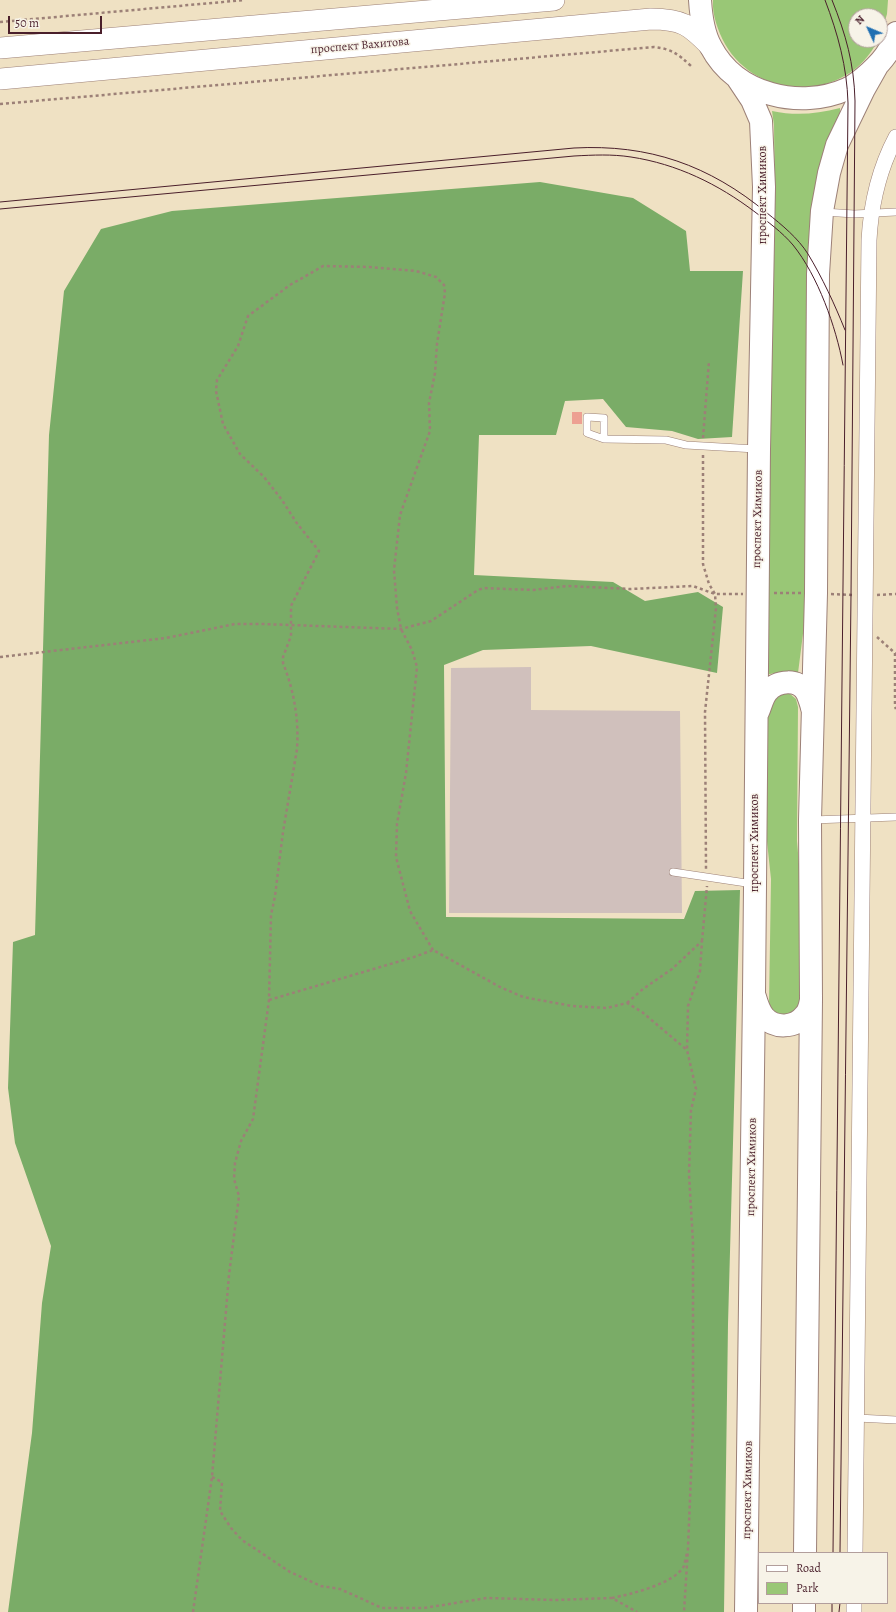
<!DOCTYPE html>
<html>
<head>
<meta charset="utf-8">
<style>
  body { margin:0 }
  #map { position:relative; width:896px; height:1612px; overflow:hidden; background:#efe1c3; font-family:Alegreya,serif }
  canvas { display:block }
  .legend { position:absolute; left:758px; top:1552px; width:130px; height:52px; box-sizing:border-box; background:#f7f3e8; border:1px solid #b29e9c; margin:0; padding:5px 7px; list-style:none; font-size:12px; color:#4a1f2b }
  .legend li { display:flex; align-items:center; gap:8px; height:20px }
  .legend b { width:20px; border:1px solid #b29e9c }
  .north { position:absolute; left:848px; top:8px; width:40px; height:40px; box-sizing:border-box; background:#f7f3e8; border:1px solid #b29e9c; border-radius:50%; rotate:314deg; font-size:11px; font-weight:700; line-height:16px; text-align:center; color:#4a1f2b }
  .north::after { content:''; display:block; margin:auto; width:14px; height:18px; background:#1f6fb2; clip-path:polygon(50% 0,100% 100%,50% 72%,0 100%) }
  .scale { position:absolute; left:8px; top:16px; width:94px; height:18px; box-sizing:border-box; border:2px solid #4a1f2b; border-top:0; padding-left:5px; font-size:12px; line-height:14px; white-space:nowrap; color:#4a1f2b; -webkit-text-stroke:3px #f7f3e8; paint-order:stroke }
</style>
</head>
<body>
<div id="map">
<canvas width="896" height="1612"></canvas>
<ul class="legend">
<li><b style="height:5px;background:#fff"></b>Road</li>
<li><b style="height:11px;background:#99c776"></b>Park</li>
</ul>
<div class="north">N</div>
<div class="scale">50 m</div>
</div>
<script>
const ctx = document.querySelector('canvas').getContext('2d');
ctx.lineJoin = 'round';
function fillPath(path, color) {
  ctx.fillStyle = color;
  ctx.fill(path, 'evenodd');
}
function trace(path, color, width, dash) {
  ctx.strokeStyle = color;
  ctx.lineWidth = width;
  ctx.lineCap = dash ? 'butt' : 'round';
  ctx.setLineDash(dash || []);
  ctx.stroke(path);
}
function label(font, color, halo, rows, align = 'center') {
  ctx.font = font + ' Alegreya,serif';
  ctx.lineWidth = 3;
  ctx.setLineDash([]);
  ctx.textBaseline = 'middle';
  ctx.strokeStyle = halo;
  ctx.fillStyle = color;
  for (const [text, x, y, turn = 0] of rows) {
    ctx.save();
    ctx.translate(x, y);
    ctx.rotate((+turn || 0) * Math.PI / 180);
    ctx.textAlign = isNaN(turn) ? turn : align;
    if (halo) ctx.strokeText(text, 0, 0);
    ctx.fillText(text, 0, 0);
    ctx.restore();
  }
}
fillPath(new Path2D(`
  M531,667V710L680,711L682,913H449L451,668Z`), '#d0c0bc');
fillPath(new Path2D(`
  M713,0H888L887,14L880,37V16H856V40H878C848,102 759,103 725,44C718,31 712,15 713,0Z
  M840,108V114L828,138L819,171L809,248L805,618L798,673L786,671L765,675L775,212L774,125L772,111C796,116 816,114 840,108Z
  M789,693L796,699L798,707L797,841L802,900L800,1001L799,1007L790,1015L775,1014L769,1005L771,879L765,823L767,707L771,696Z`), '#99c776');
fillPath(new Path2D(`
  M540,182L633,198L686,231L690,271H743L732,437L698,439L672,431L626,427L603,399L565,401L556,435H479L474,575L613,582L645,601L698,592L723,607L717,673L591,646L483,650L444,665L446,917L684,919L695,891L740,890L728,1324L724,1612H8L32,1433L42,1303L51,1246L15,1143L8,1088L13,942L35,935L49,435L64,291L101,229L172,211Z`), '#7aac67');
fillPath(new Path2D(`
  M572,412H582V424H572Z`), '#eda092');
const service = new Path2D(`
  M824,212L854,214L896,212
  M604,439V418L587,417V433L604,439L666,440L686,445L756,449
  M812,820L896,817
  M673,872L753,884
  M857,1418L896,1420`);
const minor = new Path2D(`
  M855,1553L869,240C871,204 879,169 896,137
  M854,1612V1603`);
const secondary = new Path2D(`
  M0,48L554,0
  M0,79L651,19C682,19 690,25 711,47`);
const primary = new Path2D(`
  M700,0C701,16 703,33 711,47C736,95 800,110 847,89C860,83 882,63 889,50C892,45 894,39 896,33
  M738,79L752,100L761,121L764,187L759,449L754,994L746,1612
  M758,712C761,706 762,698 767,692C777,680 799,678 807,693C809,698 811,703 812,708
  M755,997C757,1004 759,1011 764,1017C775,1029 795,1028 805,1015C809,1011 810,1005 811,1000
  M805,1553L811,1000L810,820L816,593L818,274L822,211L829,173L837,145L864,89L877,66
  M804,1612V1603`);
trace(service, '#9c8077', 8);
trace(minor, '#9c8077', 16);
trace(secondary, '#9c8077', 22);
trace(primary, '#9c8077', 24);
trace(new Path2D(`
  M0,22L245,0
  M0,104L654,47C672,49 678,54 691,66
  M703,438L709,361
  M703,455V564L709,584L715,594L716,608L705,712L706,869
  M774,593H801
  M831,594L852,595
  M877,595L896,594
  M877,637L896,654
  M895,653V707L896,709
  M0,657L166,638L235,624H263L401,629L431,621L478,590L484,588L533,590L567,586L631,589L693,586L715,594H743
  M702,941L707,886
  M269,1000L414,957L433,950L500,987L523,997L572,1006L607,1008L627,1003L642,1012L687,1050
  M627,1003L643,989L672,969L702,941L700,971L688,1006L687,1050L696,1089L691,1110L689,1174L693,1243V1426L688,1548L684,1612
  M212,1477L222,1482L220,1511L231,1528L242,1540L290,1572L321,1586L340,1589L382,1608H424L487,1598L555,1600L612,1598L637,1612
  M612,1598C631,1594 674,1584 684,1566C685,1562 686,1557 687,1553
  M193,1612L212,1477L229,1275L239,1196L234,1179L235,1163L241,1141L253,1119L269,1000L271,915L275,896L283,832L297,749C299,719 294,691 283,663V657L291,636V606L319,551L296,522L282,500L264,477L240,454L223,424L216,391L217,380L238,346L248,316L290,285L323,266L370,267L416,271L436,277L444,285L445,293L437,344L435,373L429,403L430,431L400,515L394,570L397,608L401,629L412,650L417,667L406,773L397,824L396,857L410,911L433,950`), '#9c8077', 2.5, [3, 3]);
trace(service, '#fff', 7);
trace(minor, '#fff', 15);
trace(secondary, '#fff', 21);
trace(primary, '#fff', 22);
trace(new Path2D(`
  M825,0C838,34 847,67 848,103L833,1553
  M832,0C846,35 854,63 855,101L851,595L840,1553
  M0,202L574,148C649,144 709,165 767,213C782,225 798,238 808,254C822,277 835,305 845,330
  M0,209L574,156C593,155 612,154 631,157C677,164 718,184 755,212C768,222 782,232 793,245C818,276 836,327 843,365
  M832,1612V1603
  M839,1612L840,1603`), '#4a1f2b', 1);
label('12px', '#4a1f2b', '#f7f3e8', [
  ["проспект Вахитова",360,46,-5],
  ["проспект Химиков",763,195,-90],
  ["проспект Химиков",758,519,-89],
  ["проспект Химиков",755,843,-90],
  ["проспект Химиков",752,1167,-89],
  ["проспект Химиков",748,1490,-89]
]);
</script>
</body>
</html>
